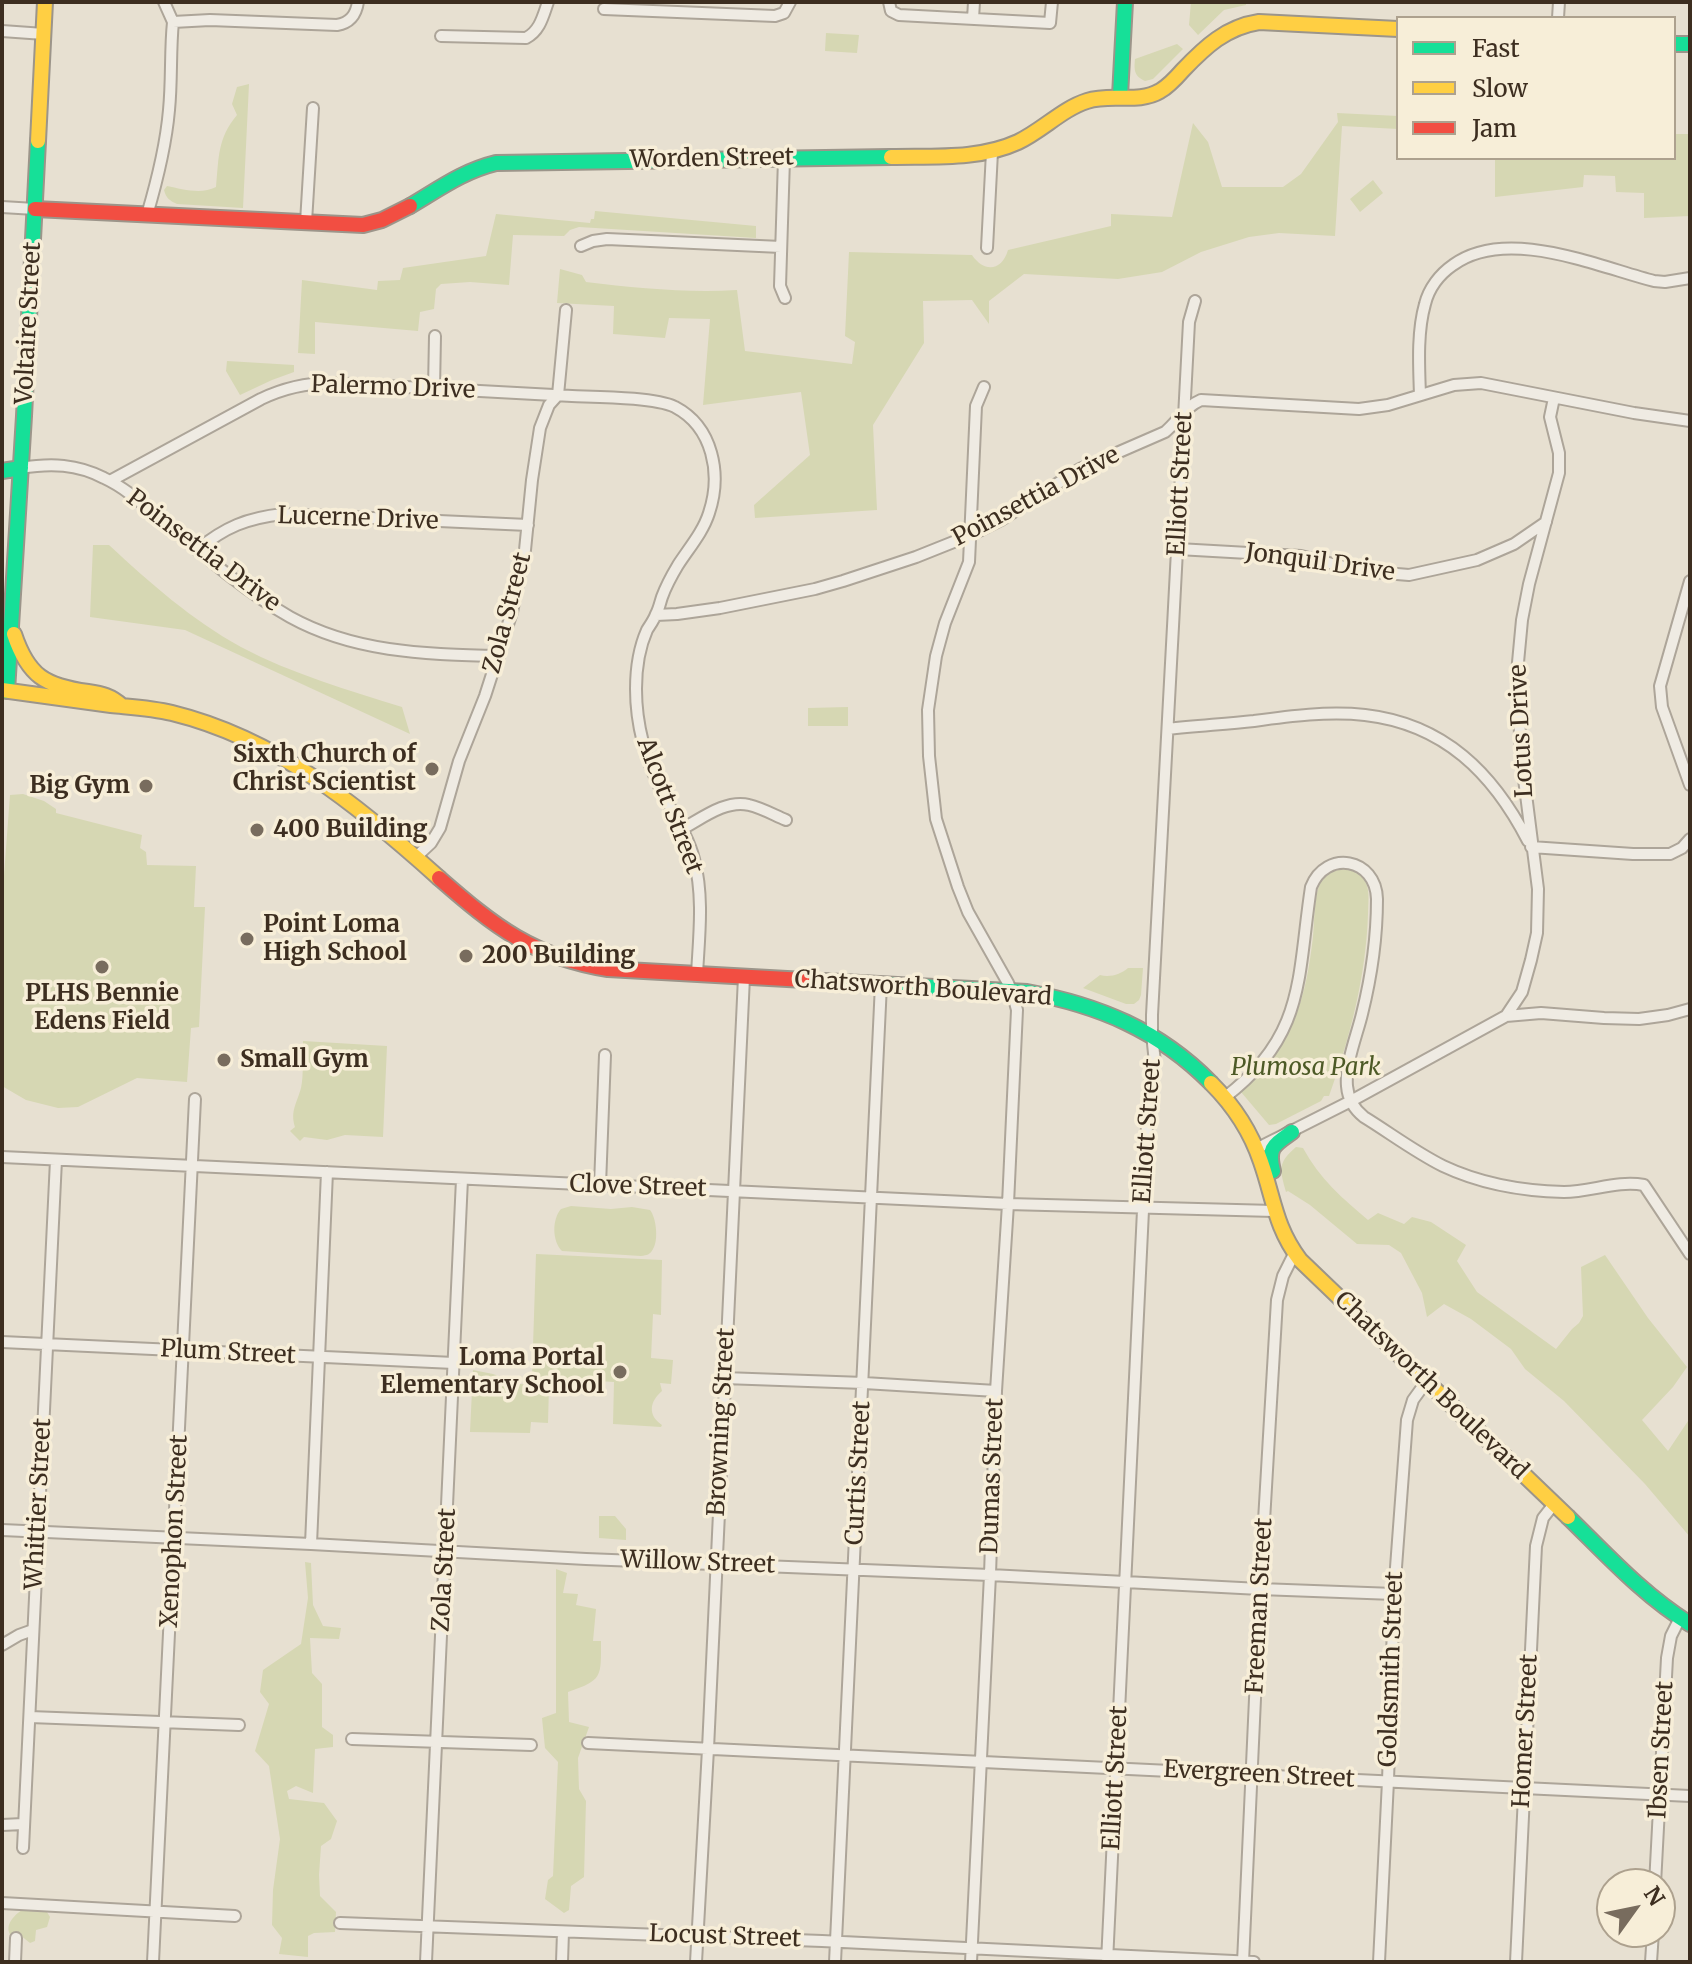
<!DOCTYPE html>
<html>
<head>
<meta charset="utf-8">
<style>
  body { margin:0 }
  #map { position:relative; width:1692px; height:1964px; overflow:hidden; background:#e7e0d1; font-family:Merriweather,serif }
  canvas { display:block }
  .frame { position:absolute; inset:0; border:4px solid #3d2e20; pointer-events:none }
  .legend { position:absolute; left:1396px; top:16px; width:280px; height:144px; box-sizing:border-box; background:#f7eed8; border:2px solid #ada18e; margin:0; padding:10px 14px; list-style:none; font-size:24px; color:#3d2e20 }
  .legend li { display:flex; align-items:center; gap:16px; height:40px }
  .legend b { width:40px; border:2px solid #ada18e }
  .north { position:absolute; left:1596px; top:1868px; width:80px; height:80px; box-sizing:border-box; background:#f7eed8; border:2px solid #ada18e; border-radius:50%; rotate:57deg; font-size:22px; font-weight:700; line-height:32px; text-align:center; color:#3d2e20 }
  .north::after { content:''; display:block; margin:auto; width:28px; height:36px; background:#786c5e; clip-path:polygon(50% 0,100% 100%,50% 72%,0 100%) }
</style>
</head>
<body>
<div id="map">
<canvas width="1692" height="1964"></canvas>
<div class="frame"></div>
<ul class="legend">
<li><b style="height:10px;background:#16e098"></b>Fast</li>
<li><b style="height:10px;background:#ffcf43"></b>Slow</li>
<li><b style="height:10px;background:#f24e42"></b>Jam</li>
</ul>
<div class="north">N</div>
</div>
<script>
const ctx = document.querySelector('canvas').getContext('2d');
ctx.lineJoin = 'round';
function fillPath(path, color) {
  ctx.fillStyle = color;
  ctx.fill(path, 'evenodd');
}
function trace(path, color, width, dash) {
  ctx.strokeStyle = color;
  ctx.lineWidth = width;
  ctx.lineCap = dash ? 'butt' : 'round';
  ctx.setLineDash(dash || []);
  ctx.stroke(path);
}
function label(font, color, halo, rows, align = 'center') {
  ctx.font = font + ' Merriweather,serif';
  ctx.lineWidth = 7;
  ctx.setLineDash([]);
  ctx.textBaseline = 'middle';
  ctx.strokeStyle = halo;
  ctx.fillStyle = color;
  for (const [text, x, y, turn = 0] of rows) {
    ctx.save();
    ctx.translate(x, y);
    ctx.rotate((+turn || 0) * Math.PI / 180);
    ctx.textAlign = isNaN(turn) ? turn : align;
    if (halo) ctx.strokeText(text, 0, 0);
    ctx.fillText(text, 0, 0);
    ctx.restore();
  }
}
fillPath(new Path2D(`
  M1191,2H1246V5L1224,10L1198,35L1189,25Z
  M826,33L859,35L857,53L825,51Z
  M1177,44L1183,49L1153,79L1145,81C1134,76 1134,70 1135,59Z
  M249,84L243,208L177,204C170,201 166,198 164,190L167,186C182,189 201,195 216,187C219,158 217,139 237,115L232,104L237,87Z
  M1337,113L1398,116V129L1342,126L1335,236L1279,233L1249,237L1201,252L1162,272L1118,279L1024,274L989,301V324L972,300L923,301L924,343L873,425L877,510L755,518L754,505L810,455L801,392L703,405L710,319L669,318L665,338L613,334L614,306L557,303L560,269L582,275L586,282C636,288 687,293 737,290L745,351L852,364L855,342L845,336L849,252L972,255C984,273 1002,271 1008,250L1111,226V214L1172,217L1193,123L1208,142L1222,187H1283L1301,174L1338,122Z
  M1674,134H1690V216L1644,218V193L1616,192L1615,176L1584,175L1583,187L1495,197V158H1674Z
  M1373,180L1383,193L1360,212L1350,199Z
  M595,211L756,226V238L579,227L570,230L564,236L513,235L509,285L470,282L441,284L436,289L434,309L420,312L418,331L315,322V354L298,353L302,280L377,290L378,281L400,280L403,268L486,256L496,214L590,223L591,219H594Z
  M227,361L294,365V372L272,380L240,395L226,371Z
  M93,545H109C150,583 192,620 241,647C292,674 348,690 402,707L410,734L185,630L90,617Z
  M848,707V726H808V708Z
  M23,794L44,801L56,809V813L142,835L140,848L146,852L147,865L196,866L194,907H205L199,1027L191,1028L187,1082L137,1078L78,1107L58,1108L26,1100L2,1086V902L10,795Z
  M1340,869C1351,869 1361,873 1366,883C1370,892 1368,904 1368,914C1366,976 1350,1038 1329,1096H1324L1321,1101L1276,1124L1269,1125L1241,1092C1289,1049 1304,1008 1312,945C1315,927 1313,906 1318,889C1321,878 1330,872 1340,869Z
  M1128,968H1143L1141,995L1139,1000L1134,1004H1126L1083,988L1100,975C1110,978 1121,974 1128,968Z
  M303,1041L387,1046L383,1137L345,1135L327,1140L304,1137L300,1141L290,1131L295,1127C290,1111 297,1103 301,1088C304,1074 302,1056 303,1041Z
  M1296,1147L1303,1148C1319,1178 1343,1199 1368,1220L1378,1213L1404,1224L1412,1217L1431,1222L1466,1245L1457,1261L1477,1292L1556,1349L1572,1329L1579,1323L1583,1316L1581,1267L1605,1255L1648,1318L1687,1367L1673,1387L1642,1420L1668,1451L1690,1418V1537L1645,1484L1564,1401L1525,1369L1511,1349L1471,1319L1444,1304L1427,1317L1422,1293L1401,1253L1389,1245L1357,1244L1310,1205L1288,1191L1286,1192C1280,1170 1277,1163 1296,1147Z
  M571,1206L611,1209L632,1207L650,1210C656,1217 659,1240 653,1249C650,1255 647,1255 641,1256L562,1251C552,1241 552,1219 561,1209Z
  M536,1254L662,1260L661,1315L653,1314L651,1358L673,1360L671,1384L660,1383L662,1391C650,1401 647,1415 662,1425L661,1427L613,1424L614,1382L532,1377Z
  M473,1370L493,1374L520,1384L549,1386L548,1423L531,1422L530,1433L470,1432Z
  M599,1516H615L626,1529V1540L599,1538Z
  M305,1562L311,1563L313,1605L323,1626L341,1628L339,1639L310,1638L312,1673L322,1684V1727L333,1735V1747L315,1749L313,1793L296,1786L287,1791L289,1799L324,1803L337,1821L331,1839L321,1846L319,1875L320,1896L336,1912L335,1932L314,1933L308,1936V1957L279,1954L282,1938L272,1925L273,1890L280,1839L269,1766L255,1751L269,1704L260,1692L263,1670L301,1644L308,1598Z
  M556,1569L567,1573L563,1593L578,1594L576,1605L596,1609L593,1641H601C601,1677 603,1680 568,1692L569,1722L589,1727L578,1758L579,1789L586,1801L584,1877L571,1886L569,1910L564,1913L545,1899L548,1880L553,1876L558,1762L545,1748L542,1718L556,1713Z
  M22,1910L47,1912L50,1917L47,1927L36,1930L35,1941L30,1943L20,1935L12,1937C3,1927 13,1916 22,1910Z`), '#d6d7b3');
const street = new Path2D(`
  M164,2L173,22
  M889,2L891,11L899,15L1050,23L1052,2
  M604,9L775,16L784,13L790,2
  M1558,18L1559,2
  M973,19L974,2
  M173,22L210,20L337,25C350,23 356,15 358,2
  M2,31L44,34
  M441,36L526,38C540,31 543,16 548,2
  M784,159L780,286L785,298
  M2,207L35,209
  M147,215C157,181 166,145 169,110C172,80 170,51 173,22
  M306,222L313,108
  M581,246L593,241L607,239L781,247
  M987,248L992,152
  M434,389L435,336
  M1420,395C1419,366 1417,332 1425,304C1429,288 1440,274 1453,265C1506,226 1596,266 1654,281L1665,282L1690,278
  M21,468C51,463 77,464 104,478C128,489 148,509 168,525C207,558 246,592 290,617C355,653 426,654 499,656
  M110,481L261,399C284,388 305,383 330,383C411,387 492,392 572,396C597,397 654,397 675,407C713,427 722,474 709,513C703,532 689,548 678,565C672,575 666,586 662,597C660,603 659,609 656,614C654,620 650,625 647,630C639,648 636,669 636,689C636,726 646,761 663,794C674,815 688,836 694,859C704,896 699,937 697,974
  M1178,549L1301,556L1361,571L1409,575L1477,560L1514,544L1546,522
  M197,550C225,527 247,518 283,514L528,525
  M1690,581L1660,686L1662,707L1690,785
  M656,615L677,614L720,608L815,589L843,581L916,557L971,535L1001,520L1080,469L1165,432C1177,422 1186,406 1201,400L1359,409L1388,405L1454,385L1481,383L1634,413L1690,421
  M1168,729C1196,726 1225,724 1254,721C1290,716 1328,711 1365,715C1444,724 1493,773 1528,841
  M682,829C701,819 726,799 749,805C762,808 774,815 786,820
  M1531,847L1633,854H1670L1682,848L1690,839
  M416,857L431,843L440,828L459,761L485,696L512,612L525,550L532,480L540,428L549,405L558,395L566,310
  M1506,1016L1522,992L1531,960L1537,933L1538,889L1521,755L1517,673L1522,620L1529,584L1559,473V453L1550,417L1554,398
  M1224,1098C1306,1036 1297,978 1311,887C1326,849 1376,858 1377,899C1377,936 1371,978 1362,1014C1357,1035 1345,1064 1347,1086C1348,1099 1354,1109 1364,1117C1390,1133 1415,1152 1443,1166C1481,1184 1522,1191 1564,1192C1591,1192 1617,1180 1644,1185L1690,1254
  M1256,1149L1351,1101L1506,1016L1541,1013L1604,1018L1639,1019L1668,1015L1690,1009
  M2,1157L1008,1204L1274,1211
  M600,1185L605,1055
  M2,1342L454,1363
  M724,1378L864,1383L996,1391
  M2,1530L311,1544L586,1559L990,1575L1260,1589L1394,1594
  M311,1544L327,1172
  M2,1645L19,1635L33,1630
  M30,1717L239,1725
  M352,1739L531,1745
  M588,1743L1690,1796
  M2,1825L23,1824
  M23,1848L56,1160
  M1655,1884L1667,1658L1671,1636L1680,1618
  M2,1903L235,1916
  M340,1923L822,1941L1254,1962
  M15,1962L16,1938
  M153,1962L195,1099
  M426,1962L462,1179
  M562,1962L563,1932
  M696,1962L708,1749L744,977
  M835,1962L881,984
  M971,1962L990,1575L996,1391L1008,1204L1017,1010L1013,995L1008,983L968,912L958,887L936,819L929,756L928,710L936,656L945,623L969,562L976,406L984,387
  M1107,1962L1149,1085L1155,1063L1152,1034V1015C1166,784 1176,553 1189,322L1195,301
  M1243,1962L1260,1589L1277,1300L1283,1276L1294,1254
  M1379,1962L1388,1781L1394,1594L1407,1420L1413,1400L1426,1382
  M1516,1962L1536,1546L1543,1518L1554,1504
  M1651,1962L1653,1932`);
const fast = new Path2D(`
  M1674,44H1690
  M1120,96L1125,2
  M410,206C439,189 463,171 496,163L891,157
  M2,471L21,468
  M7,691L24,416L38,141
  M805,980L1027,992C1098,1005 1159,1030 1211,1083
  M1273,1171C1267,1147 1274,1145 1292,1132
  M1568,1517C1606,1554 1644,1596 1690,1624`);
const slow = new Path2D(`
  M38,141L45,2
  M891,157C933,156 979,160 1018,142C1043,130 1062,109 1087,101C1111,93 1138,104 1160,91C1169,86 1176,78 1183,70C1205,47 1226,27 1259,22L1398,29
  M14,634C28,676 45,686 88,692C102,694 111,696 122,706
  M2,690C38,695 75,700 111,705C131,707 152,708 172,713C278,739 360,807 439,878
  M1211,1083C1233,1105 1251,1132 1261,1162C1274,1199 1275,1227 1300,1260L1568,1517`);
const jam = new Path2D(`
  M35,209L363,225L382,220L410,206
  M439,878C495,927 533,957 608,969L805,980`);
trace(street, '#ada599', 14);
trace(fast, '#9c958a', 18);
trace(slow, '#9c958a', 18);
trace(jam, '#9c958a', 18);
trace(street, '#efebe3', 10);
trace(fast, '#16e098', 14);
trace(slow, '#ffcf43', 14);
trace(jam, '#f24e42', 14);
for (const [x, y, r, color] of [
  [432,769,8,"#786c5e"],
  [146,786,8,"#786c5e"],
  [257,830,8,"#786c5e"],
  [247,939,8,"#786c5e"],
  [466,956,8,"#786c5e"],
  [102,967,8,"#786c5e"],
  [224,1060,8,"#786c5e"],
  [620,1372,8,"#786c5e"]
]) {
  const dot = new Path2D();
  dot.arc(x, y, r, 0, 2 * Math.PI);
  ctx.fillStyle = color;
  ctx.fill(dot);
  trace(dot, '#f7eed8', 3);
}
label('24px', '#3d2e20', '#f7eed8', [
  ["Worden Street",712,159,-1],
  ["Voltaire Street",29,323,-87],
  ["Palermo Drive",393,388,2],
  ["Elliott Street",1181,484,-87],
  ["Poinsettia Drive",1036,497,-28],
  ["Lucerne Drive",358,519,2],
  ["Poinsettia Drive",203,551,37],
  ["Jonquil Drive",1320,563,8],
  ["Zola Street",508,613,-75],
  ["Lotus Drive",1522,731,-93],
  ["Alcott Street",669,806,69],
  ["Chatsworth Boulevard",923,989,4],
  ["Elliott Street",1148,1131,-86],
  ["Clove Street",638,1187,2],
  ["Plum Street",228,1353,3],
  ["Chatsworth Boulevard",1431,1386,44],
  ["Browning Street",722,1422,-87],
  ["Curtis Street",859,1473,-87],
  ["Dumas Street",993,1476,-88],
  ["Whittier Street",39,1504,-87],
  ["Xenophon Street",175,1531,-87],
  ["Willow Street",698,1563,2],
  ["Zola Street",445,1570,-87],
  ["Freeman Street",1260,1606,-87],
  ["Goldsmith Street",1392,1669,-88],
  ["Homer Street",1526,1731,-87],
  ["Ibsen Street",1662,1750,-87],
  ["Evergreen Street",1259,1775,3],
  ["Elliott Street",1116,1778,-87],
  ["Locust Street",725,1937,2]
]);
label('bold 24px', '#3d2e20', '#f7eed8', [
  ["Sixth Church of",416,755,"right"],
  ["Christ Scientist",416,783,"right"],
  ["Big Gym",130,786,"right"],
  ["400 Building",273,830],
  ["Point Loma",263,925],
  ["High School",263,953],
  ["200 Building",482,956],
  ["PLHS Bennie",102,994,"center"],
  ["Edens Field",102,1022,"center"],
  ["Small Gym",240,1060],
  ["Loma Portal",604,1358,"right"],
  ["Elementary School",604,1386,"right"]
], 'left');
label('italic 24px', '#4d5a26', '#f7eed8', [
  ["Plumosa Park",1306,1068]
]);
</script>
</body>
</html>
